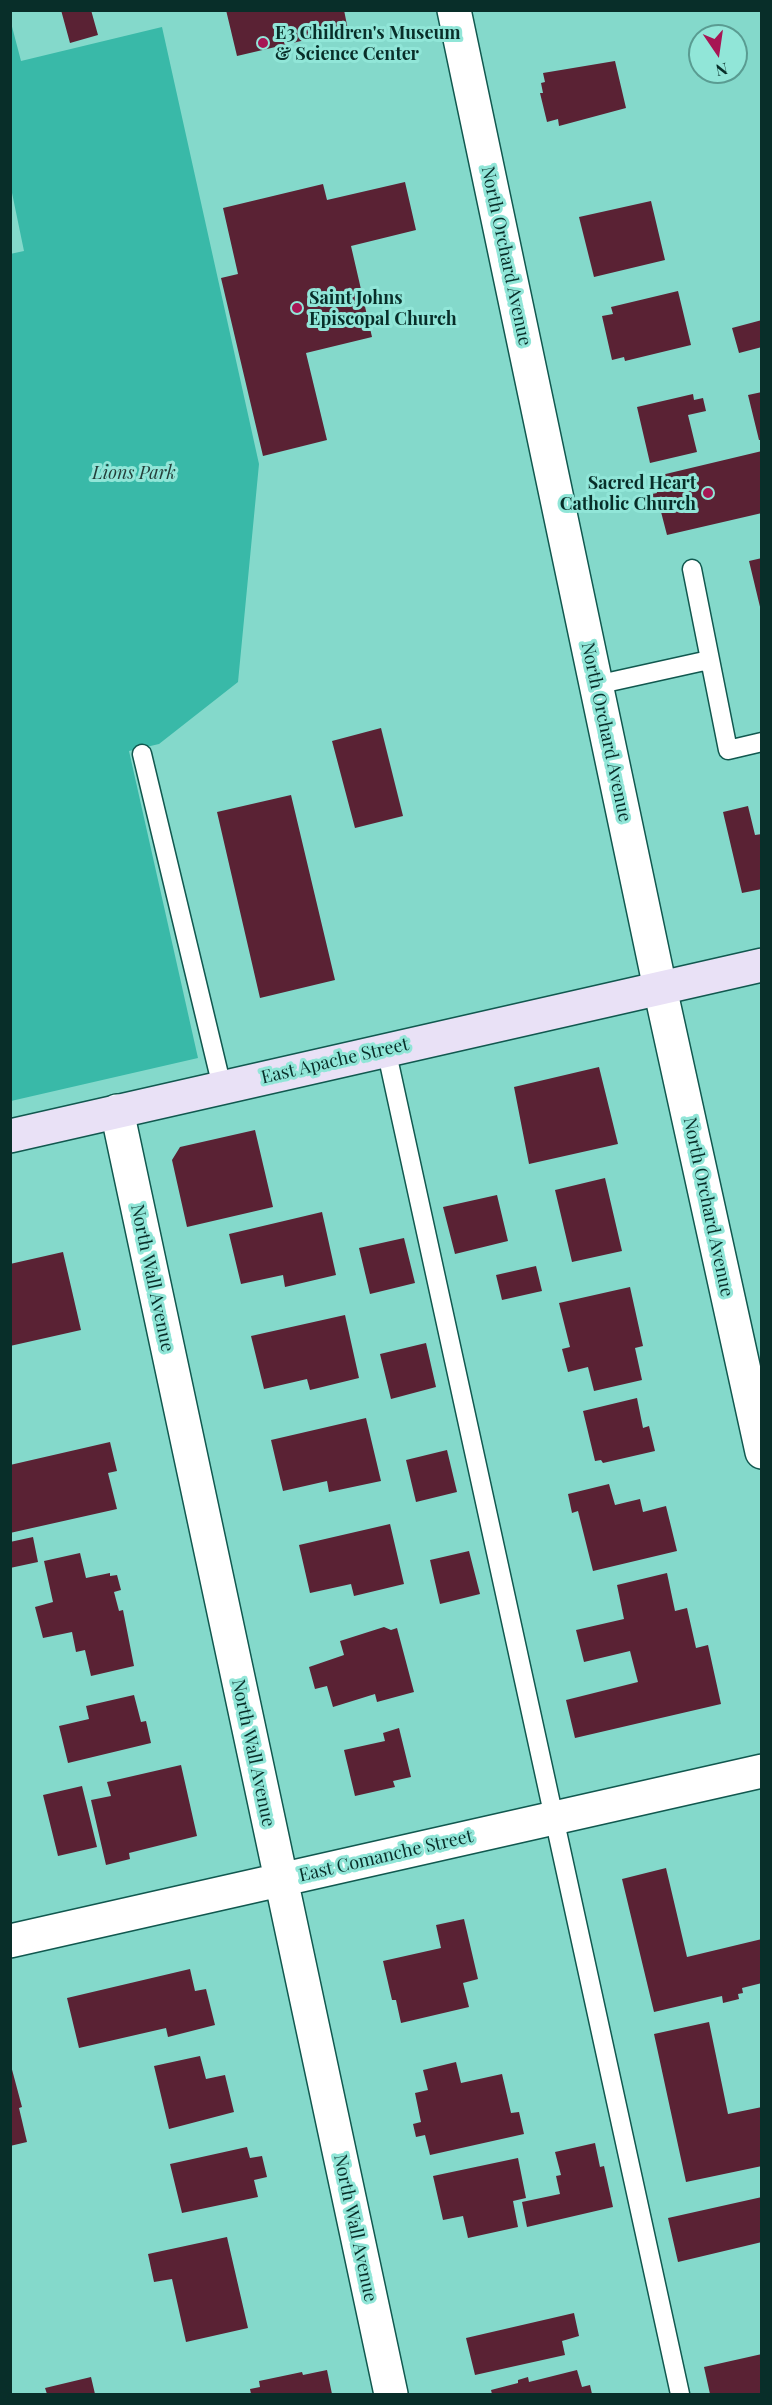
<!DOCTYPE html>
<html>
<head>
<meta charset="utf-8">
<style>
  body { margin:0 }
  #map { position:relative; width:772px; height:2405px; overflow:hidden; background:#84d9cb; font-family:"Playfair Display",serif }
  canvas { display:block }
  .frame { position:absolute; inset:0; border:12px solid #082e29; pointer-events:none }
  .north { position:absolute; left:688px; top:24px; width:60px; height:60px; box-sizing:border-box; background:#91e6d8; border:2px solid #5a9c92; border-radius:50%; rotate:167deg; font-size:16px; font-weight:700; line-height:24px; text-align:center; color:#082e29 }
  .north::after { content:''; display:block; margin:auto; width:21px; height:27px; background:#a71654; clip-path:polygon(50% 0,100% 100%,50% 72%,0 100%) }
</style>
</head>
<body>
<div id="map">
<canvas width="772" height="2405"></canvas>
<div class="frame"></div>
<div class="north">N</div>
</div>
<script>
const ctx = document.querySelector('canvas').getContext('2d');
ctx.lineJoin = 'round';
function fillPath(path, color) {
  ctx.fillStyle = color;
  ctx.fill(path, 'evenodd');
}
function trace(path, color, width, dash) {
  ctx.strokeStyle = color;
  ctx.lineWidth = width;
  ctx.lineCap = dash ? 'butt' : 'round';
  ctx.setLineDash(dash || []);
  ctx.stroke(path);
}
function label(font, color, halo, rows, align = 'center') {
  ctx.font = font + ' "Playfair Display",serif';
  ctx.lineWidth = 6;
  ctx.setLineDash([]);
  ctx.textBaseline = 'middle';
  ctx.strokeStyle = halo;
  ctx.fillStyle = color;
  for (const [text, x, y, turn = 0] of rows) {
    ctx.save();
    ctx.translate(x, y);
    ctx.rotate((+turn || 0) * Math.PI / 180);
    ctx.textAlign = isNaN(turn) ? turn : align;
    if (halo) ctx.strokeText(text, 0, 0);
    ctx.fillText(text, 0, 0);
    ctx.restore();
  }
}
fillPath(new Path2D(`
  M10,19L21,61L162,27L259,464L238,682L159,744L129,751L198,1058L11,1101L10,254L24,251L11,188Z`), '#39b9a8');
fillPath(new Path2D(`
  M61,10H91L98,35L70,43Z
  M226,10H344L348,30L237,56Z
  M615,61L626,108L559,126L558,119L547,122L540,93H543L541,83L545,82L543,73Z
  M405,182L416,230L351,246L372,337L306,353L327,440L263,456L221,278L238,274L223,208L323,184L327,200Z
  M651,201L665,260L594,277L579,217Z
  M678,291L691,345L625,361L624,357L612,360L602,316L613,314L611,307Z
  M762,320V347L739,353L732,328Z
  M762,392V440H759L748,395Z
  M693,394L694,400L703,398L706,411L688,415L697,452L650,463L637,407Z
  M762,451V513L667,535L660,508L655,509L652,494L657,493L653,477Z
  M762,558V611H761L749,561Z
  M381,728L403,816L355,828L332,741Z
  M291,795L335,980L260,998L217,812Z
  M748,806L755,835L762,834V889L742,893L723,812Z
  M599,1067L618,1144L529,1164L514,1087Z
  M255,1130L273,1207L187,1227L172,1160L180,1147Z
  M605,1178L622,1251L572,1262L555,1190Z
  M497,1195L508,1241L455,1254L443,1207Z
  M322,1212L336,1275L285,1287L283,1275L241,1284L229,1234Z
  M404,1238L415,1283L370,1294L359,1248Z
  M63,1252L81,1330L10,1346V1264Z
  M536,1266L542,1291L502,1300L496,1275Z
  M630,1287L643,1346L635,1348L642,1380L594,1391L588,1367L568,1372L562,1349L570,1347L559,1303Z
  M345,1315L359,1378L310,1390L307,1379L264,1389L251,1336Z
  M426,1343L436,1387L391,1399L380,1354Z
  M637,1398L643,1428L649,1426L655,1451L603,1463L601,1460L595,1461L583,1411Z
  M366,1418L381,1481L329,1492L327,1481L283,1491L271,1440Z
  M110,1442L117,1471L108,1473L117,1509L10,1533V1465Z
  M447,1450L457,1492L416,1502L406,1460Z
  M609,1484L615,1505L640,1499L643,1512L666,1506L677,1551L593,1571L578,1511L572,1513L568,1494Z
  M390,1524L404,1584L354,1596L351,1584L310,1593L299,1545Z
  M33,1537L38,1562L10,1568V1542Z
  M469,1551L480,1594L440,1604L430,1560Z
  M80,1553L86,1578L110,1573V1576L117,1575L121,1590L114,1592L119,1611L123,1610L134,1666L91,1676L85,1650L76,1652L72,1632L43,1638L35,1607L53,1602L44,1561Z
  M667,1573L675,1611L687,1608L696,1648L708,1645L721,1704L575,1738L566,1700L638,1682L630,1651L584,1662L576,1630L624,1619L617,1585Z
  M384,1627L391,1630L397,1628L414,1692L377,1702L375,1694L333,1707L327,1686L315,1689L309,1667L344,1655L340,1641Z
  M134,1695L141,1722L146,1721L151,1743L68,1763L59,1726L89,1719L86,1706Z
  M399,1728L411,1777L393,1781L395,1787L355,1796L344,1750L385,1741L383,1733Z
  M181,1765L197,1836L129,1853L130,1859L106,1865L91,1800L111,1796L107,1782Z
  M82,1786L97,1847L58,1856L43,1795Z
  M666,1868L687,1957L762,1939V1983L742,1988L743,1993L738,1994L739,1999L723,2003L722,1996L654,2012L622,1879Z
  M464,1919L478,1979L463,1983L469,2007L401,2023L396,2000H392L383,1961L441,1948L436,1925Z
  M190,1969L195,1991L206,1989L215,2025L168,2037L166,2028L79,2048L67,1998Z
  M709,2022L728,2114L762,2107V2166L686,2182L654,2034Z
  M200,2056L206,2079L225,2075L234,2112L169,2129L154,2066Z
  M10,2062L22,2107L19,2108L27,2142L10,2146Z
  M456,2062L461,2083L502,2074L511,2113L519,2112L524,2134L430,2155L425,2135L416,2137L413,2124L421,2122L415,2093L428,2090L423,2070Z
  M595,2143L600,2167L604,2166L613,2207L527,2227L522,2202L560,2194L556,2176L561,2175L555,2152Z
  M247,2147L250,2158L262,2156L267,2177L254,2180L258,2197L182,2213L170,2164Z
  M518,2158L526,2198L513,2201L518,2227L468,2238L463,2216L443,2220L433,2176Z
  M762,2197V2242L678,2262L668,2218Z
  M227,2237L248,2328L186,2342L172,2279L154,2282L148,2254Z
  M574,2313L579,2336L562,2341L565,2355L475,2375L466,2338Z
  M762,2354V2394H710L704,2367Z
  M327,2370L332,2394H251L250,2389L260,2387L259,2381L302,2372L303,2375Z
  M577,2370L582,2387L590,2385L592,2394H492L491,2390L518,2383V2380L528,2377L529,2382Z
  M91,2377L95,2394H47L45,2388Z`), '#5a2234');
const service = new Path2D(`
  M692,569L728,750L762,742
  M596,685L709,660
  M142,754L222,1087
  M386,1049L680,2394`);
const minor = new Path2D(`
  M660,988L762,1452
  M117,1111L391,2394
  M10,1941L762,1771`);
const tertiary = new Path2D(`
  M454,10L660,988`);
const secondary = new Path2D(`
  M10,1136L762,965`);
trace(service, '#11584f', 21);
trace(minor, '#11584f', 36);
trace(tertiary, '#11584f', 36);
trace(secondary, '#11584f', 36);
trace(service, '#fff', 18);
trace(minor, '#fff', 33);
trace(tertiary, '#fff', 33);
trace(secondary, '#e9e1f6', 33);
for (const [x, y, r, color] of [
  [263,43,6,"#a71654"],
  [297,308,6,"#a71654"],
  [708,493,6,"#a71654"]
]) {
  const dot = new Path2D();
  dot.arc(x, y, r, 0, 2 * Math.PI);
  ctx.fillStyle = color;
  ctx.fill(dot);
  trace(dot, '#91e6d8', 2);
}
label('bold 18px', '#082e29', '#91e6d8', [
  ["E3 Children's Museum",275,33],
  ["& Science Center",275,54],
  ["Saint Johns",309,298],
  ["Episcopal Church",309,319],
  ["Sacred Heart",696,483,"right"],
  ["Catholic Church",696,504,"right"]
], 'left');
label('18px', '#082e29', '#91e6d8', [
  ["North Orchard Avenue",506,256,78],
  ["North Orchard Avenue",606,732,78],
  ["East Apache Street",335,1061,-13],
  ["North Orchard Avenue",708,1207,78],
  ["North Wall Avenue",152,1278,78],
  ["North Wall Avenue",253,1753,78],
  ["East Comanche Street",386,1856,-13],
  ["North Wall Avenue",355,2228,78]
]);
label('italic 18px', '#243f3a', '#91e6d8', [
  ["Lions Park",134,473]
]);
</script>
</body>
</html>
